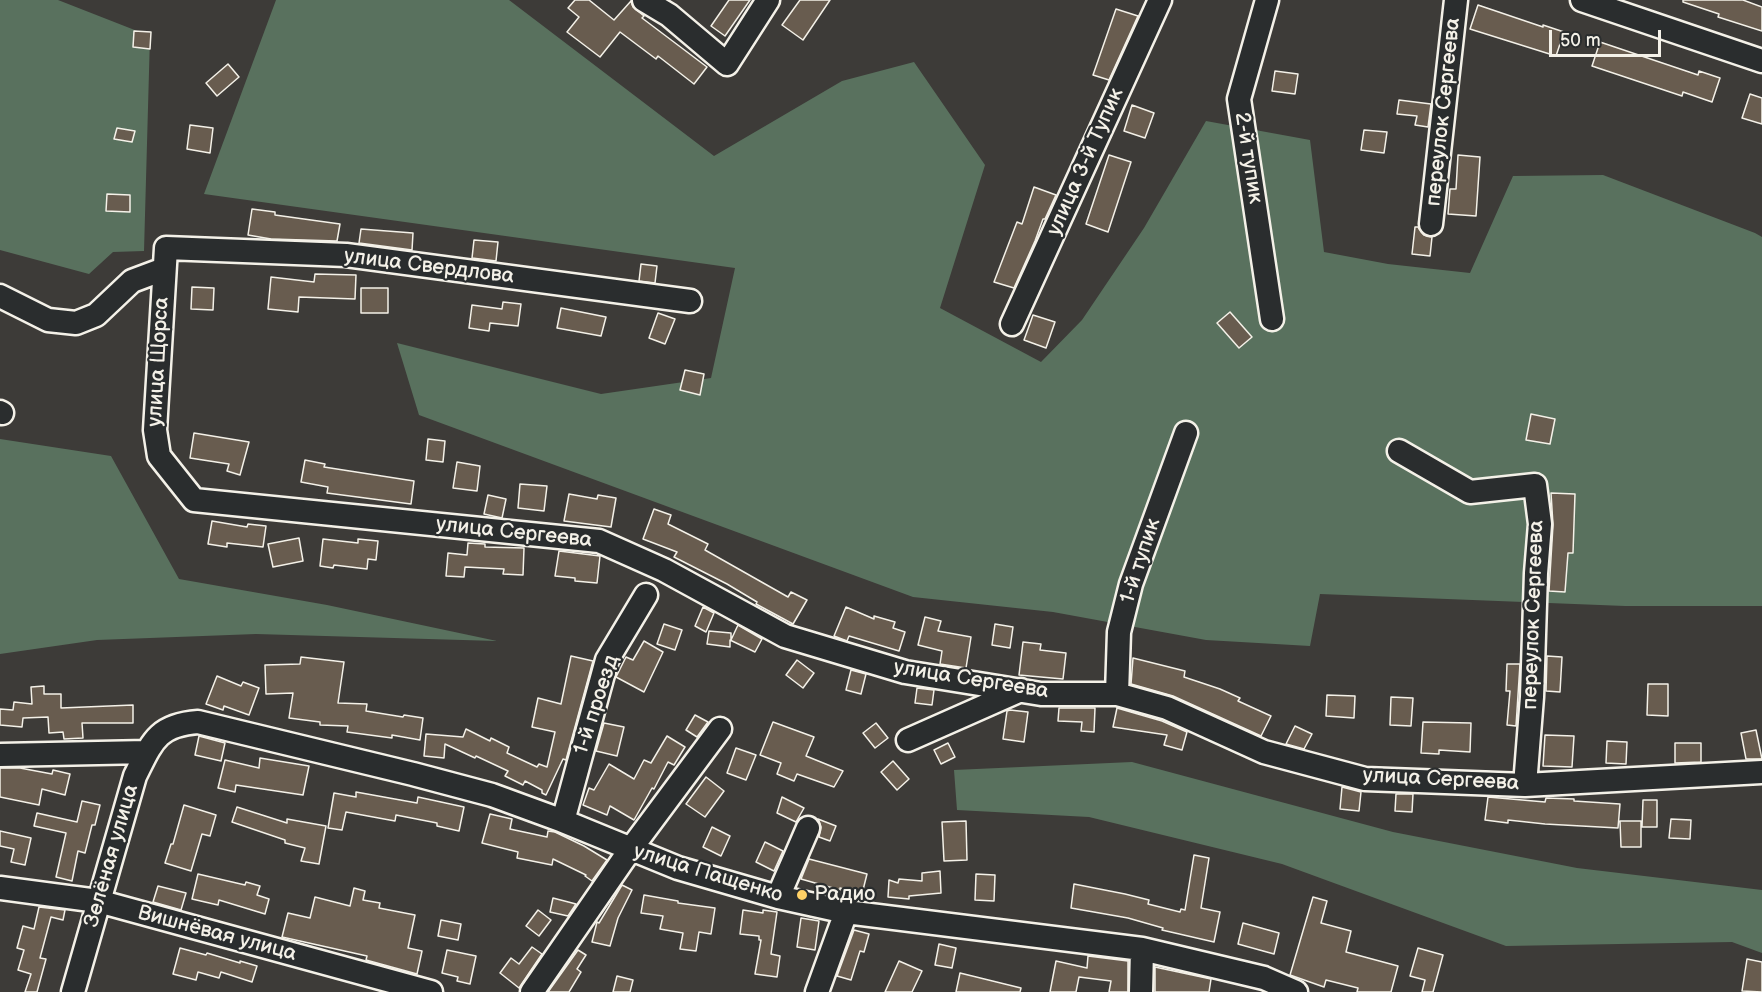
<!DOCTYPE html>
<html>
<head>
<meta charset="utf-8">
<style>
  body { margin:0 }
  #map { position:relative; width:1762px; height:992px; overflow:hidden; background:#3d3b38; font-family:"Balsamiq Sans",sans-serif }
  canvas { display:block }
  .scale { position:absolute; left:1549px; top:30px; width:112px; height:27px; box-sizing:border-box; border:3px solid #f4f1e8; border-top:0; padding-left:8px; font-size:18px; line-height:21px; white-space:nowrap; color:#f4f1e8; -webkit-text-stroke:4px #2a2d2e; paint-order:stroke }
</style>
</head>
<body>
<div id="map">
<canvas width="1762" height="992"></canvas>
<div class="scale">50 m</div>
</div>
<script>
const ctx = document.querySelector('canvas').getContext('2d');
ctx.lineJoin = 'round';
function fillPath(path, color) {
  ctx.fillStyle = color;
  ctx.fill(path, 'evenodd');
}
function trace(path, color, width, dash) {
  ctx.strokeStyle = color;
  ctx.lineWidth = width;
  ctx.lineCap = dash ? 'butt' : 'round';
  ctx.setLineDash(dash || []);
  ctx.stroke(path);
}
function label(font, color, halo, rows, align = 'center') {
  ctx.font = font + ' "Balsamiq Sans",sans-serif';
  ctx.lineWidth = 4.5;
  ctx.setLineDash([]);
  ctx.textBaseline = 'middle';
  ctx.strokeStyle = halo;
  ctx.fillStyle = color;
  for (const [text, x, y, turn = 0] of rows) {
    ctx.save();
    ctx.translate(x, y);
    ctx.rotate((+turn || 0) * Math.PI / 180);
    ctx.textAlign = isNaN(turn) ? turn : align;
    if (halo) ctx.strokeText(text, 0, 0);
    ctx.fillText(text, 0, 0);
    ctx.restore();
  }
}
fillPath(new Path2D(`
  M0,0H58L150,36L144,251L113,252L89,274L0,250Z
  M276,0H509L714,156L842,81L914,62L985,165L940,308L1041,362L1082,320L1144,228L1206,121L1310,140L1324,252L1388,264L1470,273L1513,176L1603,175L1755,233L1762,237V606H1625L1320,594L1310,646L1206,640L1053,612L913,597L419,415L397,343L601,394L711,378L735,268L204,194Z
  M0,439L111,456L179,579L327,605L497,641L256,634L97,640L0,654Z
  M1132,762L1393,832L1577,868L1762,890V953L1732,942L1506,946L1282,864L1089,817L957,810L954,770Z`), '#59715e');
const building = new Path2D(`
  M575,0H589L614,20L631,1L633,7L644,16L642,18L707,67L694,84L658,56L656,59L620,32L600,57L567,32L579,17L568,8Z
  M729,0H750L725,36L711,26Z
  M800,0H830L803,40L782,25Z
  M1683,0H1743L1762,7V31L1718,17L1719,14L1683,2Z
  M1478,5L1543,27V25L1564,32L1556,56L1470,29Z
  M1116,9L1138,16L1109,80L1093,75Z
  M134,31L151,32L150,49L133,47Z
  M1600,42L1698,75L1699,71L1720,78L1712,102L1683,92L1682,96L1592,66Z
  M228,64L239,77L217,96L206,83Z
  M1275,71L1298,74L1295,94L1272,91Z
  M1750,94L1762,98V124L1742,118Z
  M1399,100L1431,104L1428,127L1415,125L1417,116L1397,114Z
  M1132,105L1154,113L1145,138L1124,131Z
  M190,125L213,128L210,153L187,149Z
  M117,128L135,131L132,142L114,139Z
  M1364,130L1387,132L1384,153L1361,150Z
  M1109,155L1131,162L1108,232L1086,224Z
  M1458,155L1480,157L1476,216L1448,214L1450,189H1456Z
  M1034,187L1056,195L1045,219H1043L1035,241L1014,288L994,282L1017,222L1022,224Z
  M107,194L130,195V212L106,211Z
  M252,209L275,212V215L340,224L337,241L271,239L248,235Z
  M1415,227H1418L1424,235L1432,237L1430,256L1412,254Z
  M361,229L413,233L412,250L359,243Z
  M474,240L498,242L496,261L472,258Z
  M641,264L657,266L655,283L639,281Z
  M315,274L356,275L355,299L299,297L298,312L268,309L271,277L314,282Z
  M192,287L214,288L213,310L191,309Z
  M361,288H388V313H361Z
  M503,302L521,304L518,326L490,323L489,331L469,328L472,305L502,309Z
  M561,308L606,317L601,336L557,328Z
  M1230,312L1252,337L1239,348L1217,323Z
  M658,313L675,319L665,344L649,338Z
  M1033,315L1055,322L1046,348L1024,340Z
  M685,370L704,374L700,395L680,390Z
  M1531,414L1555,419L1550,444L1526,440Z
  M194,433L249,442L240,475L227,471L229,464L190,458Z
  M428,439L445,441L443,462L426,460Z
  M305,460L325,464L324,467L414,481L411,504L327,493L328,487L301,482Z
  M457,462L480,466L477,491L453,488Z
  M520,484L547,486L544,511L518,508Z
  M1551,493L1575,494L1573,553H1568L1565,592L1549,591L1553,525Z
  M569,494L597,499L598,495L616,498L611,527L564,521Z
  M488,495L506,499L502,518L484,514Z
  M654,509L671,515L668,524L708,544L705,550L788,597L791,592L807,600L793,624L756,604L757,602L727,584L674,557L677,552L643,539Z
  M212,521L247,527L248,524L266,526L263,547L227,543V547L208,544Z
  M299,538L303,561L273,567L268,544Z
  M323,539L358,543V539L378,541L376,560L368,559L367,569L334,565L333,568L320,566Z
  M468,543L485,544V547L524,548L523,575L503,574L504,569L465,567L464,577L446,576L448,553L467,555Z
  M559,551L600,556L597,583L575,581V578L555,576Z
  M703,607L714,613L706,632L695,626Z
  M846,607L874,619V616L895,622L893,628L905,632L899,651L849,636L847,641L834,636Z
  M925,617L941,621L938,631L971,637L966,668L940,664L942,651L918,645Z
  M664,624L682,630L675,650L657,644Z
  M995,624L1013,627L1010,648L992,645Z
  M738,625L762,639L755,652L730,640V647L707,644L709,631L731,633V640Z
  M644,641L663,652L644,692L616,677L626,657L633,660Z
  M1023,642L1041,644L1040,650L1066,653L1063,679L1019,675Z
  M571,656L593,661L566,760L563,759L546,795L542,793V790L525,781L523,785L505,776L508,771L476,756L475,758L445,744L444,758L424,756L426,734L463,737L466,729L490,741L491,738L509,747L507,753L537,767L539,764L547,767L555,732L532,727L538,698L561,704Z
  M1547,656L1562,657L1560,692L1546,691Z
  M301,657L344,662L338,703L367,704L366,711L403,717L404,715L423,718L420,740L392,735V738L347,732L348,726L320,725V722L289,718L293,693L266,694L265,665L300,664Z
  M1133,658L1185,671L1184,677L1220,689L1240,698L1238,701L1271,716L1261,736L1173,696L1131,684Z
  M797,660L814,673L803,688L786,675Z
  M1507,664H1520L1516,726L1507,725L1510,691H1506Z
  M851,670L866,674L861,694L846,690Z
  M217,676L241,686L243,682L259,688L249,715L224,706L223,710L206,704Z
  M1648,684H1668V716L1647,715Z
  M44,686V694H61V708L133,705V723H82L83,738L64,739L63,732L49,733L48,717L23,718L22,727L0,725V709L13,710L14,702L32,704L31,687Z
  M917,688L934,690L932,705L915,703Z
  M1327,695L1355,696L1354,718L1326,716Z
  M1391,697L1413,698L1411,726L1390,725Z
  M1059,708H1095L1094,732L1081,731L1082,722L1058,721Z
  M1117,708L1162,721L1187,732L1182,750L1164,745L1167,735L1113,727Z
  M1010,710L1028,712L1024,742L1003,739L1007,711Z
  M695,715L708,722L697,737L686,730Z
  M773,722L814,737L806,756L843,771L834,787L797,774L794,781L777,774L781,763L760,755Z
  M1423,722L1471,723L1470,752L1439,750V754L1421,753Z
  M604,723L624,727L617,756L596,751Z
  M876,723L888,738L875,748L863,733Z
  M1295,726L1312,734L1304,749L1286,744Z
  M1756,730L1762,759H1746L1741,733Z
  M1545,735L1574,736L1572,767L1543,766Z
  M199,736L225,743L221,761L195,755Z
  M667,736L685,747L674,765L668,762L654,789L652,788L634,820L610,806L607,815L583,805L589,788L594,790L609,764L634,779L644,760L651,763Z
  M1607,741L1627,742L1626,764L1606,763Z
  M948,743L955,757L941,764L934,750Z
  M1675,743H1701V762L1675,763Z
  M736,748L756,755L746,780L727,773Z
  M260,758L309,766L303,795L236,785L235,792L218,788L225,760L259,768Z
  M893,761L909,779L897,790L881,772Z
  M0,768H20L52,774L53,770L70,774L65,795L42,789L39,805L0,797Z
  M706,777L724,791L705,817L686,804Z
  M1342,787L1361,792L1359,811L1340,809Z
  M356,792L417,803L418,797L464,807L459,831L437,826V823L396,815L395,821L346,812L342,830L328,828L334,793L356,797Z
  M1396,794H1413L1412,812L1395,811Z
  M782,797L804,808L796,822L777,813Z
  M1488,797L1545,802L1546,798L1574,799V801L1620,804L1618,828L1545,824L1508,820V823L1485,820Z
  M1643,800H1657V827H1642Z
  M82,801L100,805L95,825H92L85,853L78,851L72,881L56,877L66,833L34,826L37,813L77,822Z
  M184,805L216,815L210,836L202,834L191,871L165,863L171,844H173Z
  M237,807L287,823V819L326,826L319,864L301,861L305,848L285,843V840L232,822Z
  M490,814L512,819L510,829L547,837L548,831L555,832L584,846L607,860L592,881L585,876L586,875L553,859L552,865L517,858L518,852L482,843Z
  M818,819L836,826L830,841L819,837L821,827Z
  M1671,819L1691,820L1690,839L1669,838Z
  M966,821L967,860L944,861L942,822Z
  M1620,821H1641V847H1621Z
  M712,827L730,836L721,856L703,847Z
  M0,831L31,838L25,865L11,862L14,849L0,846Z
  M765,842L783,851L774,871L756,862Z
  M1194,855L1209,858L1201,908L1220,912L1214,942L1162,930L1163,928L1128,918L1071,908L1074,884L1125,894L1149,900L1148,904L1180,912L1181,909L1185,910Z
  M809,859L867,874L862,894L840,888V890L801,879Z
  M940,871L941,893L909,896V899L888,897L889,880L898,883L899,879L922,881V873Z
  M198,874L245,885L246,882L260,886L257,895L269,899L265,914L219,900L218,905L192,899Z
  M976,874L995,875L994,901L975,900Z
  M622,885L632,890L618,918L610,946L592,942L597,922L599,923Z
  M158,886L186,893L181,910L153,902Z
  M354,888L365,891L363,900L380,903L379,908L415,915L408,948L422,951L417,974L366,960L367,956L282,937L288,913L310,918L315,897L350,906Z
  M644,895L678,901V903L715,908L711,934L699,932L696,951L680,949L683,933L660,929L663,916L641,913Z
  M1313,897L1327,901L1321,923L1351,931L1346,952L1398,966L1391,992H1357L1358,988L1326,980L1324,987L1290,975Z
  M553,898L576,904L568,916L550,912Z
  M39,907L65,910L63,920L51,917L40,958L46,959L37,992H25L31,974L18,970L24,950L17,948L23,926L34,929Z
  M538,910L551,920L539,936L526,926Z
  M743,910L763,913V910L777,912L771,954L780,956L777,977L755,974L761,940H759V936L740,934Z
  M801,918L819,921L815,950L797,947Z
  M441,920L461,924L458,940L438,936Z
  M1243,923L1279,933L1274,954L1238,944Z
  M854,930L869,934L864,952L860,951L851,980L837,976Z
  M939,944L956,948L952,968L935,965Z
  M532,947L542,954L519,988L500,973L511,958L519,964Z
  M180,948L206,955L207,953L240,963V961L257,966L252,982L221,972L219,978L198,972L196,980L173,974Z
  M1418,948L1443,955L1433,992H1422L1425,980L1410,976Z
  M447,950L476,956L470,984L457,981L458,977L442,973Z
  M578,950L586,955L577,969L581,972L569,992H548Z
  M1088,956L1128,961V992H1109L1111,981L1079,977L1076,992H1050L1056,961L1087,968Z
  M1747,959L1762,962V992L1742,991Z
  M899,961L922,971L912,992H885Z
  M1155,967L1211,979L1209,992H1155Z
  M960,973L1021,988L1020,992H956Z
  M617,976L633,980L630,992H613Z`);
fillPath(building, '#685c4f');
trace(building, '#f4f1e8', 1.5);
const minor = new Path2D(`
  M644,0L669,15L727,64L768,0
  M1267,0L1239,99L1272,319
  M1582,0L1762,61
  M1431,224L1456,0
  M0,296L48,320L76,323L96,315L132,281L164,269
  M690,301L346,255L166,248L155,430L159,456L194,500L599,541L664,570L785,636L905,672L1041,694H1117L1167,708L1264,752L1365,779L1525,785L1762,772
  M1012,324L1160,0
  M0,412L2,413
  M1399,451L1470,492L1535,485L1540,524L1536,573L1532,697L1525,785
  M1117,694L1119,632L1131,584L1186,433
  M908,740L1021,690
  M0,755L147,752
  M563,821L607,660L646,595
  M0,888L98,901L431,992
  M778,897L808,828
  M73,992L135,776C152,742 157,725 198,722L413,774L492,795L563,821L678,868L778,897L846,912L1142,949L1264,978L1296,992
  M532,992L630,850L720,729
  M817,992L846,912
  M1141,992L1142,949`);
trace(minor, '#f4f1e8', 27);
trace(minor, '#2a2d2e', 22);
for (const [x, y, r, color] of [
  [802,895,6,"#ffd166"]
]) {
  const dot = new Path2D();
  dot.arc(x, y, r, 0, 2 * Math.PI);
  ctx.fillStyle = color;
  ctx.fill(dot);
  trace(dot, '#2a2d2e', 2);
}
label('21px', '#f4f1e8', '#2a2d2e', [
  ["переулок Сергеева",1444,112,-84],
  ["2-й тупик",1248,158,81],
  ["улица 3-й Тупик",1086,162,-66],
  ["улица Свердлова",429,267,7],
  ["улица Щорса",159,362,-87],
  ["улица Сергеева",514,533,6],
  ["1-й тупик",1141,561,-72],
  ["переулок Сергеева",1534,615,-88],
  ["улица Сергеева",971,680,9],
  ["1-й проезд",597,705,-72],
  ["улица Сергеева",1441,780,3],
  ["Зелёная улица",112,856,-74],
  ["улица Пащенко",708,874,17],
  ["Вишнёвая улица",217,934,15]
]);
label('21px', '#f4f1e8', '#2a2d2e', [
  ["Радио",814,895]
], 'left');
</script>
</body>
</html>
